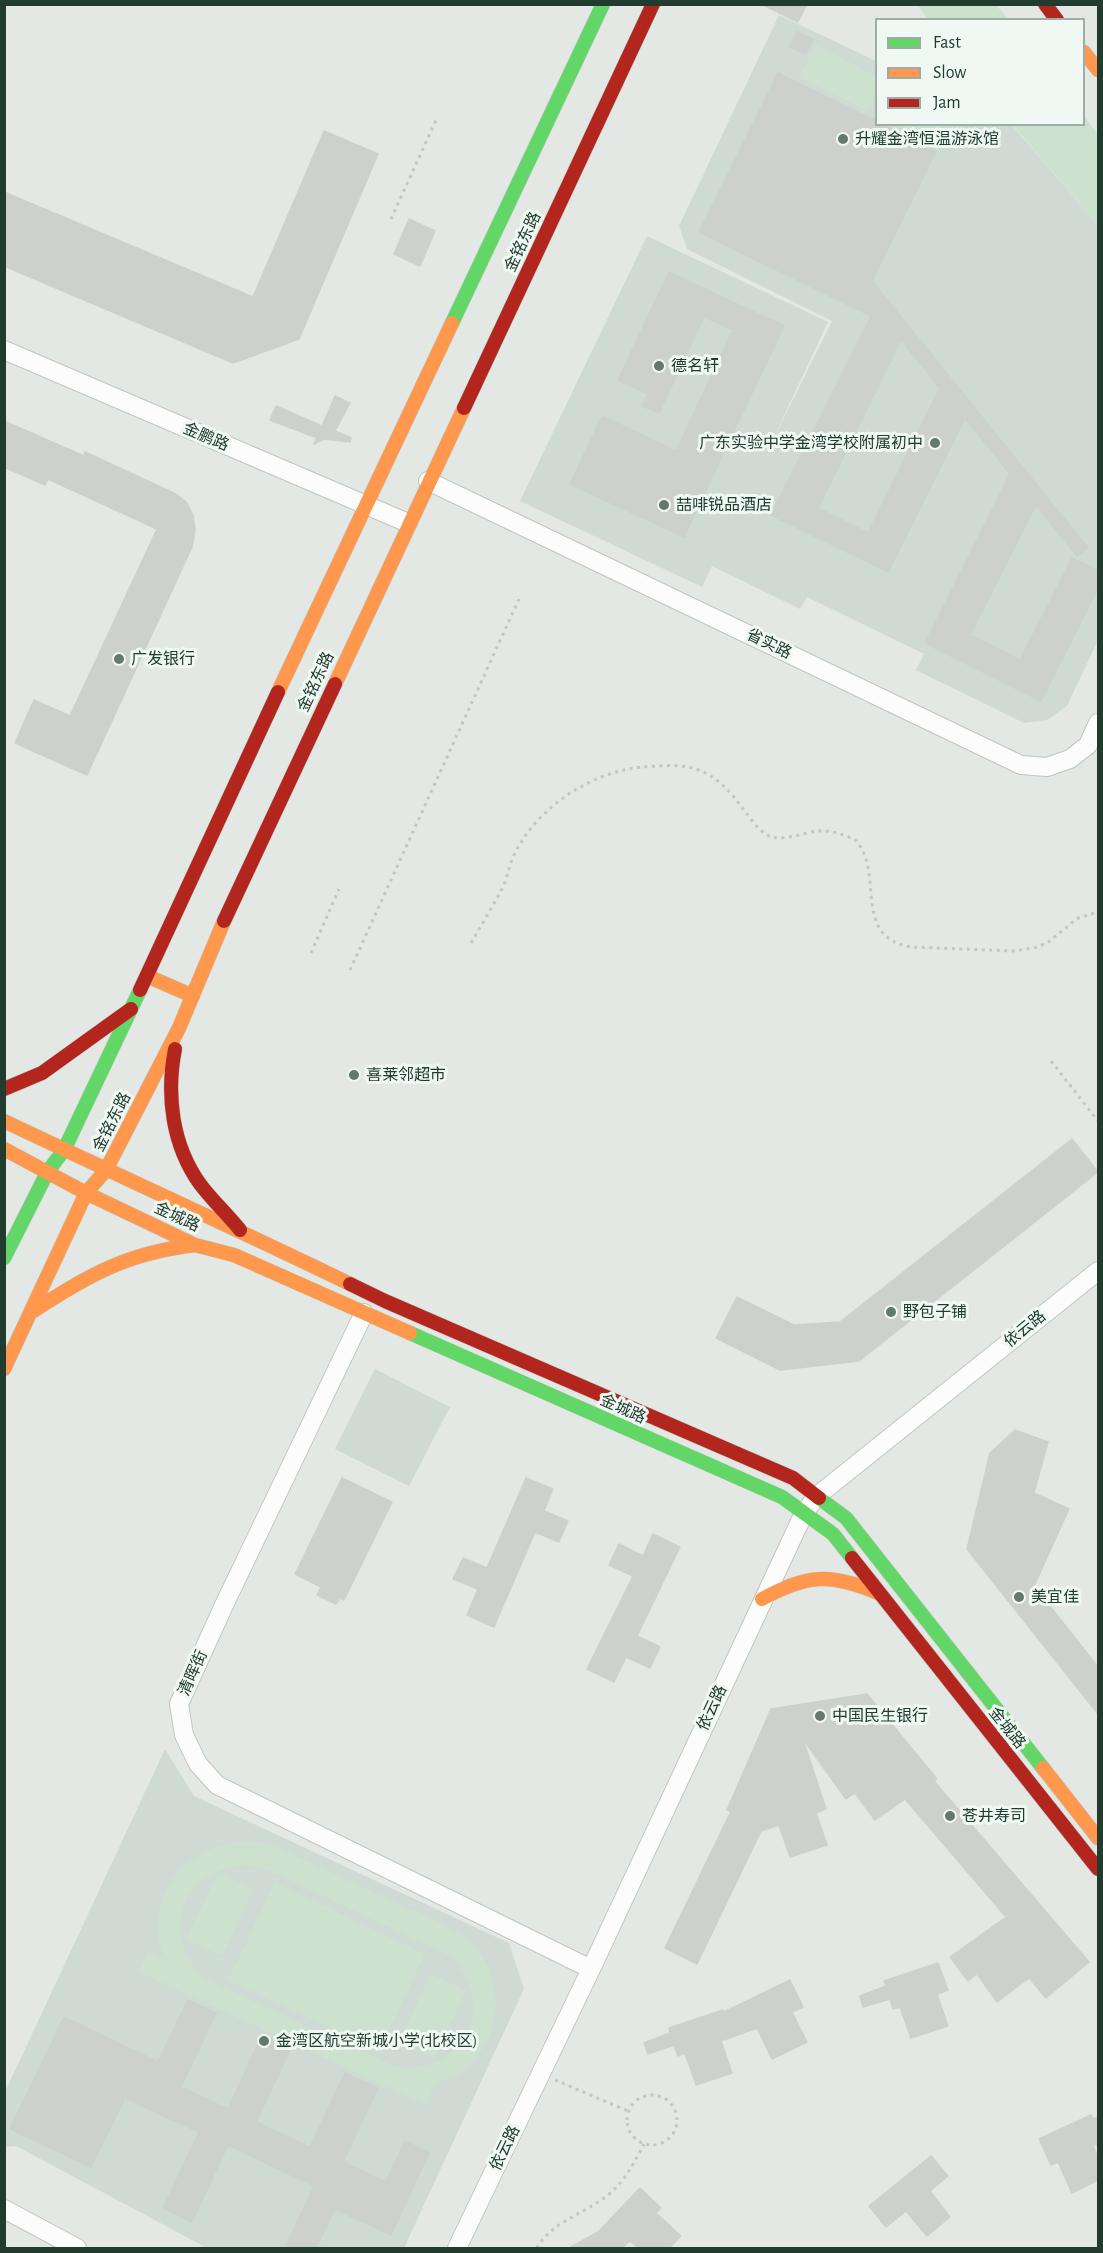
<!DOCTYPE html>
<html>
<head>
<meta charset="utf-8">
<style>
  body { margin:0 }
  #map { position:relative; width:1103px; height:2253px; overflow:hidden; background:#e3e8e5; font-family:"Alegreya Sans",sans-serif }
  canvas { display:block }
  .frame { position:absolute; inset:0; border:6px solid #213b2f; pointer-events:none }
  .legend { position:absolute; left:875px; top:18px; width:210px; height:108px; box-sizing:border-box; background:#f0f8f3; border:2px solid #9daca5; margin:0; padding:8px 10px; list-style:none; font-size:18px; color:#213b2f }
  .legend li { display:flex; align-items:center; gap:12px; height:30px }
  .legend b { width:30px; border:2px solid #9daca5 }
</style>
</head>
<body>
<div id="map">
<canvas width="1103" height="2253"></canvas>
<div class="frame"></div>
<ul class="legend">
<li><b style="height:8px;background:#63d668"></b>Fast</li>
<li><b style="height:8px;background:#ff974d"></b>Slow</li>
<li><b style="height:8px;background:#b3261e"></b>Jam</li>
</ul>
</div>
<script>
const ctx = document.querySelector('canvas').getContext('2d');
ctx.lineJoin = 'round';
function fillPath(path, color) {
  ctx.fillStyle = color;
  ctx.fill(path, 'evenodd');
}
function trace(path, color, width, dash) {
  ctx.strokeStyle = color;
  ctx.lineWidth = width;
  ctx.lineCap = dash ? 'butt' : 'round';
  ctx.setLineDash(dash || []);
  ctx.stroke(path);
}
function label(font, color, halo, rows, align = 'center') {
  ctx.font = font + ' "Alegreya Sans","Noto Sans SC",sans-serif';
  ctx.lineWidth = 6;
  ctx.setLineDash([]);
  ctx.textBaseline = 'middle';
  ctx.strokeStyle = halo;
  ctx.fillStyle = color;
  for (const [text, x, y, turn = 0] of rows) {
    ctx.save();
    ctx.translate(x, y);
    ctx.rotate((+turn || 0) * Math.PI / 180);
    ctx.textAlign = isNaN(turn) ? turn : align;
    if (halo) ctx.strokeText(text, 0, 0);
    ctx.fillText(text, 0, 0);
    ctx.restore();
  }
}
fillPath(new Path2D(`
  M779,15L876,61V124L1012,125L1098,225V640L1067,706L1047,720L1024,723L916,670L924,654L807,597L800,609L712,566L702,587L520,501L647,236L828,322L766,454L832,321L687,249L679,226Z
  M375,1369L450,1407L409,1486L335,1449Z
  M165,1749L194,1796L509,1943L524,1989L404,2248H207L16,2146L5,2147V2092Z`), '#d0dad4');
fillPath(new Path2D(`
  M918,5H996L1008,19H927Z
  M816,45L876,76V92L867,111L799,77Z
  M1084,116L1098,135V225L1013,125L1084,124Z
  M894,125H955L942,149Z
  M245,1841L263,1843L279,1848C319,1867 359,1886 399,1904C425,1916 455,1926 474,1947C495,1969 501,2004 491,2032C484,2049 472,2065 457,2075C451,2078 441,2080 436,2084C432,2088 429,2099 426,2105L139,1972L148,1952L165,1959C140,1897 184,1847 245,1841ZM245,1865L270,1871L449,1955C500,2002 465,2076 396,2067L205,1979C159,1935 181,1870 245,1865Z
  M218,1873L253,1889L222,1956L186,1939Z
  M275,1883L425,1954L379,2051L228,1980Z
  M431,1974L466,1991L434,2058L399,2041Z`), '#cce1ce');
const building = new Path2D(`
  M761,4H807L798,22Z
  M797,32L813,39L806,54L789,47Z
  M778,73L876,121V124H883L936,151L872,281L1088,548L1077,556L1036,505L970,635L1020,660L1072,558L1098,571V588L1041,701L925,643L1010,474L965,418L888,572L771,515L871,316L699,232ZM901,340L940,388L868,533L818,508Z
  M324,131L378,154L299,339L233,363L4,266V192L253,297Z
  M409,219L435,231L420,266L394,254Z
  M669,272L784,326L684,537L570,484L602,416L676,451L733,330L704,317L659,413L642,406L648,394L618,380Z
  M335,396L350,403L335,431L351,438L350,442L324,439L314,444L317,438L270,420L276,406L322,426Z
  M4,421L84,456L85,452L176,494L186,502L193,515L195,530L192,547L87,775L15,743L34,700L70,716L157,529L48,479L45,485L4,467Z
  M1072,1139L1098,1172L859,1361L780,1370L716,1338L737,1297L794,1325L840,1322Z
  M1015,1430L1048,1442L1034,1493L1069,1509L1034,1586L1098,1667V1714L967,1549L990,1453Z
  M342,1478L392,1502L344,1600L340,1598L336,1604L317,1595L321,1587L295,1574Z
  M526,1478L553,1489L544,1511L568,1521L559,1542L535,1532L494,1627L467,1615L478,1589L453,1579L463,1558L487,1568Z
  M653,1534L680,1547L637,1636L660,1647L650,1668L626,1657L614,1682L587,1669L633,1576L609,1565L619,1544L643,1556Z
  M867,1694L937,1779L934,1781L1089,1962L1046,1998L1029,1978L997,2002L977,1974L968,1981L950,1957L1006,1917L905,1799L875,1820L855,1793L846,1799L803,1739L826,1809L816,1813L827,1845L790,1857L779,1825L761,1831L697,1964L665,1948L731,1811L727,1810L771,1709Z
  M938,1963L948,1990L937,1994L948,2026L911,2038L900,2007L893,2009L890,1999L863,2007L860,1996L886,1986L884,1981Z
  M790,1980L803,2007L792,2012L807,2042L772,2059L757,2028L721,2041L732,2073L696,2085L685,2053L678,2056L674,2045L648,2054L644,2043L670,2033L669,2028L723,2010L724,2012Z
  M188,2000L216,2013L181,2087L228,2109L262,2035L291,2048L256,2122L310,2147L345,2073L378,2088L343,2162L386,2182L405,2141L429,2153L391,2235L335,2209L316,2248H285L314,2186L228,2145L192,2222L163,2208L199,2132L125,2098L91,2167L10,2129L64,2017L158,2062Z
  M1091,2115L1093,2119L1098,2117V2143L1093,2146L1098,2158V2180L1072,2193L1058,2162L1051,2165L1039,2139Z
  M931,2156L948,2176L930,2191L950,2217L927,2236L906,2211L886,2227L869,2206Z
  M640,2188L661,2208L656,2213L681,2236L669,2248H638L630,2241L622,2248H569L598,2232Z`);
fillPath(building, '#ccd1ce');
trace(building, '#cbd1ce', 1.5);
const street = new Path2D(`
  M4,350L408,523
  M428,481L1021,765L1047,767L1070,759L1088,745L1098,723
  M364,1313L225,1603L179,1704L184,1735L198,1764L217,1785L591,1969
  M4,2209L77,2248
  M457,2248L591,1969L804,1513L817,1496L1098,1271`);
const fast = new Path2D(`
  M452,323L603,4
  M4,1258L48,1171L64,1150L140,990
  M410,1333L782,1497L833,1534L852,1558
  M819,1498L846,1518L1043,1768`);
const slow = new Path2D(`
  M1084,52L1098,70
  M335,684L464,408
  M278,692L452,323
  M147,976L193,996
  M4,1121C119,1176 235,1228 350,1284
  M4,1149L86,1193L195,1245L234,1255L410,1333
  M30,1313C88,1276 125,1253 195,1245
  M4,1369L86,1193L106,1170L179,1028L224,921
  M762,1599C807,1574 831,1573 878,1593
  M1043,1768L1098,1838`);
const jam = new Path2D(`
  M1045,4L1057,20
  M464,408L653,4
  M224,921L335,684
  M140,990L278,692
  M175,1049C166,1095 172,1145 200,1184C212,1200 227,1214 240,1230
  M4,1089L42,1073L131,1009
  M350,1284L385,1301L793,1478L819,1498
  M852,1558L1098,1869`);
trace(street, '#c0c5c2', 20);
trace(fast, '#bfc6c2', 15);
trace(slow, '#bfc6c2', 15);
trace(jam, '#bfc6c2', 15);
trace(new Path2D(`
  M391,219L437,118
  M471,943C482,924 493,906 503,887C508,876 509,864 515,853C538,807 591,772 642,767C660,766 684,763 701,771C720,779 732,794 744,810C751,819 759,831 769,836C784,842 804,832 819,831C828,830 837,833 846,836C850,838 854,838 857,842C884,874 852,936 910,947L1013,951L1034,948L1047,943L1078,918L1098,912
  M311,953L339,889
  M350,970L519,599
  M1051,1061L1098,1121
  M555,2080L628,2111
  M627 2120a25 25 0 1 1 50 0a25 25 0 1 1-50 0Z
  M537,2248C552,2221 585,2214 608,2195C625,2181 634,2163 644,2144`), '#c0c8c4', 3, [3, 4.5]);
trace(street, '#fbfcfb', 18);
trace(fast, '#63d668', 14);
trace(slow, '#ff974d', 14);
trace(jam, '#b3261e', 14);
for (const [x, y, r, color] of [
  [843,139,6,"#65786f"],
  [659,366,6,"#65786f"],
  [935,443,6,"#65786f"],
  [664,505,6,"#65786f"],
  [119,659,6,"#65786f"],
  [354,1075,6,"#65786f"],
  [891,1312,6,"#65786f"],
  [1019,1597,6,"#65786f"],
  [820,1716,6,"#65786f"],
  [950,1816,6,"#65786f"],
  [264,2041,6,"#65786f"]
]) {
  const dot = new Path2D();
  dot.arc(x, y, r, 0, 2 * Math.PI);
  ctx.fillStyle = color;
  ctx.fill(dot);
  trace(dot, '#f0f8f3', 2);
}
label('16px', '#213b2f', '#f0f8f3', [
  ["升耀金湾恒温游泳馆",855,139],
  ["德名轩",671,366],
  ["广东实验中学金湾学校附属初中",923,443,"right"],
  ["喆啡锐品酒店",676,505],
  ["广发银行",131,659],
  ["喜莱邻超市",366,1075],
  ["野包子铺",903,1312],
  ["美宜佳",1031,1597],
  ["中国民生银行",832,1716],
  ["苍井寿司",962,1816],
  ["金湾区航空新城小学(北校区)",276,2041]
], 'left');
label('16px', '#213b2f', '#f0f8f3', [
  ["金铭东路",523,242,-65],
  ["金鹏路",206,437,23],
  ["省实路",769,644,26],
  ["金铭东路",316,682,-65],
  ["金铭东路",112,1122,-63],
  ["金城路",177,1217,25],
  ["依云路",1025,1329,-39],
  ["金城路",623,1409,24],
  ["清晖街",193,1673,-66],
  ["依云路",712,1708,-65],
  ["金城路",1007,1728,51],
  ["依云路",505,2148,-64]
]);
</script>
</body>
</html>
